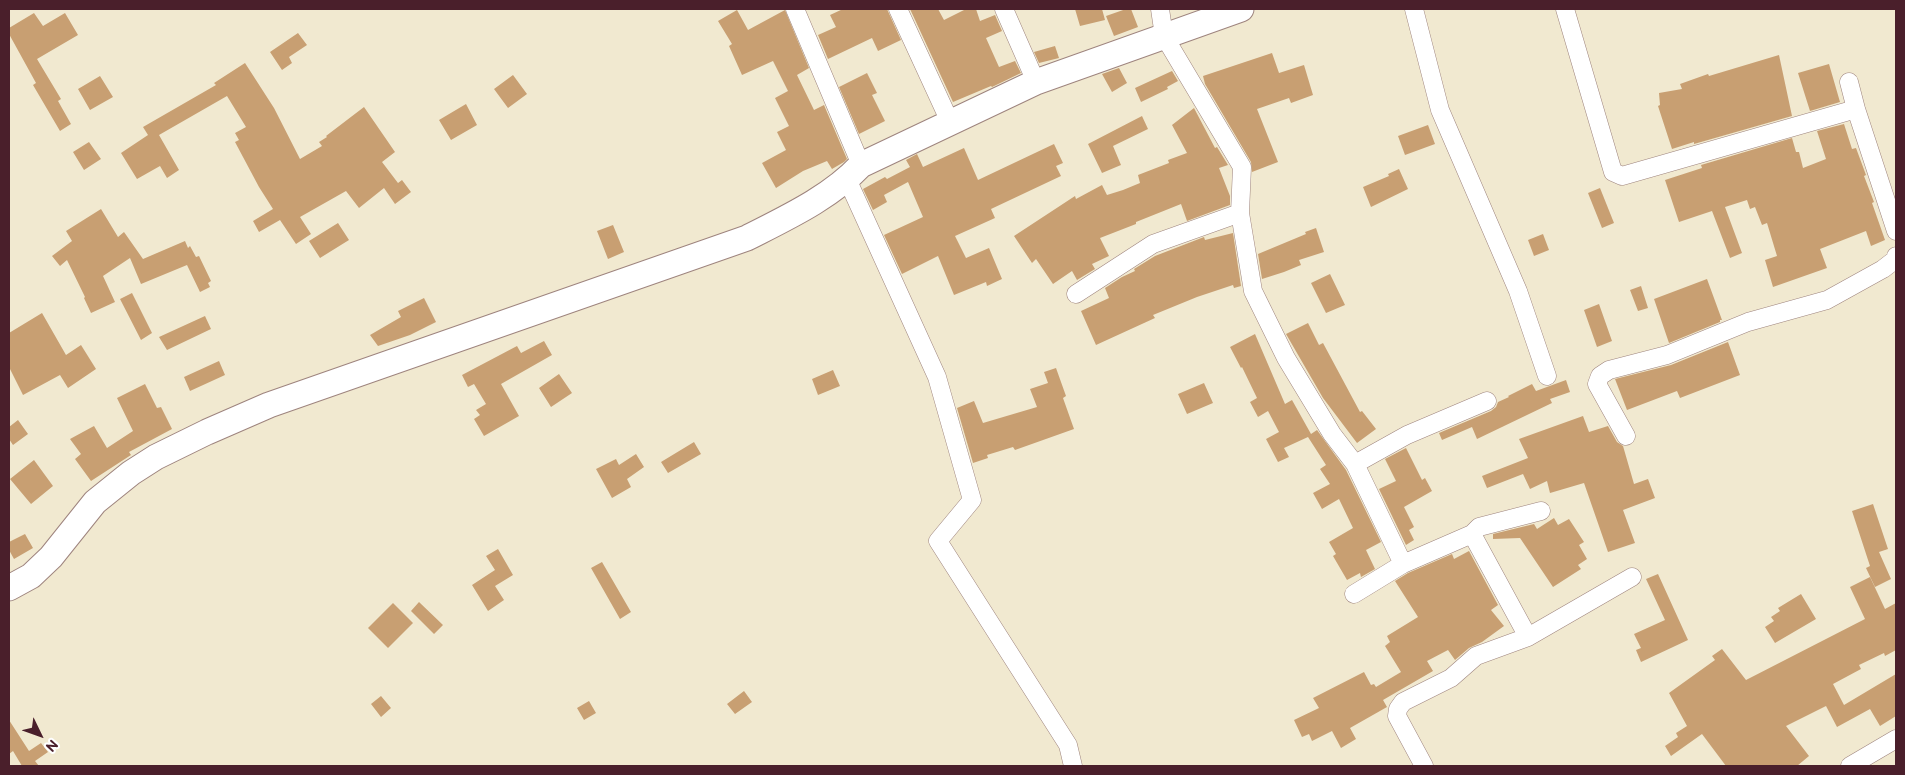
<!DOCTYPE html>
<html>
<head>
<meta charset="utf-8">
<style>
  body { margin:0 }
  #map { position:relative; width:1905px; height:775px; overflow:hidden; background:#f1e9d0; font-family:"Balsamiq Sans",sans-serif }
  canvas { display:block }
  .frame { position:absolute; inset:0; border:10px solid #4a1f2b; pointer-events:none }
  .north { position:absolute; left:15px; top:710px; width:50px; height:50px; -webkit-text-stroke:4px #fff; paint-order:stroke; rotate:132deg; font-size:14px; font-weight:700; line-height:20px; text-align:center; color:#4a1f2b }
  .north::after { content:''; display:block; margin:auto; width:18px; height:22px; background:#4a1f2b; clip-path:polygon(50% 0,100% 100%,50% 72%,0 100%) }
</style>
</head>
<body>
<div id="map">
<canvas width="1905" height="775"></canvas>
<div class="frame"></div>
<div class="north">N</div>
</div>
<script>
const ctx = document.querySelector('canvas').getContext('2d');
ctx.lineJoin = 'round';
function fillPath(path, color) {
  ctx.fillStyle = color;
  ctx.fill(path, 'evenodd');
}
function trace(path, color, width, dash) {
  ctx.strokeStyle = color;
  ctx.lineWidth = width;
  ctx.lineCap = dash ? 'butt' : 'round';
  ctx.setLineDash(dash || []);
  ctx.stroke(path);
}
fillPath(new Path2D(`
  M843,9H887L901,40L878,51L872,38L828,59L818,35L836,27L830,15Z
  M910,9H938L944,20L966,9H976L980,21L995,15L1002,31L986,38L999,67L1015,61L1021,73L992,87L991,86L953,102Z
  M1075,9H1102L1105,20L1080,26Z
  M1126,9H1131L1138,27L1114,36L1106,16Z
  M737,10L748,30L785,10L809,68L797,75L814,110L824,105L847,159L844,162L832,169L827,161L803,171L776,188L762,163L786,150L777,132L789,126L775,98L788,91L773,61L742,75L729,46L732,44L718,21Z
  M34,13L43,26L65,13L78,35L37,59L61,99L58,101L71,124L60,131L33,85L36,83L9,34V28Z
  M298,33L307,45L289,57L292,63L282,70L270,52Z
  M1055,46L1059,58L1039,63L1034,52Z
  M1272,53L1279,73L1304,65L1313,95L1291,103L1289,98L1257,109L1278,162L1252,172L1251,162L1205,84L1203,76Z
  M1779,55L1792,116L1694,144V142L1672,149L1658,106L1660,105L1659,93L1682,89L1680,84L1708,74L1709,76Z
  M245,63L274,108L300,159L322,146L319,142L327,137L326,136L364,107L395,152L382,162L398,183L402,180L411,192L395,204L384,188L359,208L346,191L300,217L311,234L296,244L280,220L259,232L253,221L273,209L259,187L235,142L239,140L235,133L246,127L227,96L159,135L179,170L167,178L160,166L137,179L121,153L148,135L143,127L216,85L214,83Z
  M1829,64L1840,102L1810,111L1798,73Z
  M1119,68L1127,83L1112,92L1102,74Z
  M1172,71L1178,81L1167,87L1168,89L1141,102L1135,88Z
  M867,73L877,93L872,95L885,121L859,134L839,87Z
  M513,75L527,94L508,108L494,89Z
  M100,76L113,97L90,110L78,89Z
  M466,104L477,125L451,140L439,120Z
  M1194,108L1215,148L1217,147L1228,165L1219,168L1230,196V205L1187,221L1181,204L1136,222V224L1100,238L1109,256L1092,264L1095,269L1077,280L1072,271L1053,284L1036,259L1032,263L1014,236L1075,196L1076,199L1102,185L1107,195L1123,190L1140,183L1138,175L1169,163L1168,160L1187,153L1172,125Z
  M1142,116L1148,129L1113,146L1121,165L1102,173L1088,144Z
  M1844,124L1852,149L1856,148L1866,175L1864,176L1874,202L1872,203L1885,240L1871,246L1866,231L1820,249L1827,268L1773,287L1765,260L1777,256L1767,223L1762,225L1755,207L1750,209L1747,200L1725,207L1742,253L1730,258L1712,211L1679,222L1665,180L1702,168L1701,165L1792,138L1796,152H1799L1803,168L1826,159L1817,131Z
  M1428,125L1435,144L1405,155L1398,136Z
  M89,142L101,159L84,170L73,152Z
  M1054,144L1063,163L1056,166L1061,176L991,209L995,218L955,236L966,258L989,248L1002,279L987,286L986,282L954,295L938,256L902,274L884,235L923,217L908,182L884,195L887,202L873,210L863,189L885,177L887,179L910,167L906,160L917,154L923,167L964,148L978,180Z
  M1399,169L1408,189L1371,207L1363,187L1389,176L1388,174Z
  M1600,188L1614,223L1602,228L1588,193Z
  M101,209L118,237L124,232L143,259L185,241L188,248L190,246L196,257L199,256L211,281L208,283L210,287L200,292L187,265L141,284L130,258L103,276L115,302L91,313L84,298L85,297L67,260L60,266L52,256L72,241L66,231Z
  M338,223L349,240L320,258L309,241Z
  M613,225L624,252L608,259L597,231Z
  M1316,228L1324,252L1299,260L1301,265L1284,272L1262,279L1258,254L1306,234L1305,232Z
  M1233,233L1241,286L1234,288L1233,285L1197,297L1153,315L1155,318L1096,345L1081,311L1109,298L1105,288L1122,277L1135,271L1134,269L1155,256L1204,237L1205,240Z
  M1543,234L1549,250L1534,256L1528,240Z
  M1330,274L1345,305L1326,313L1311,283Z
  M1707,279L1722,320H1720V322L1669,343L1654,299Z
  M1641,286L1648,308L1638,311L1630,290Z
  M132,293L152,333L141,340L120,299Z
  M424,298L436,322L410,335L378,346L370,335L401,317L398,311Z
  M1599,304L1612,341L1597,347L1584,310Z
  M42,313L66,355L81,345L96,369L68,388L60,375L23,395L9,367V333Z
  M205,316L211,329L167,350L159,337Z
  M1308,323L1319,345L1323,343L1360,412L1362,411L1376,429L1357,443L1323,398L1286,334Z
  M1255,334L1285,404L1292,400L1311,434L1317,430L1346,470L1381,542L1366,550L1375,569L1361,577L1360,573L1347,580L1333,556L1336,554L1329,542L1353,528L1339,499L1322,509L1313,493L1330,484L1320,469L1326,465L1308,437L1284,448L1289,457L1278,462L1266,439L1279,432L1268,411L1258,417L1250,402L1257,398L1242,367L1241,368L1230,347Z
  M544,341L552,355L501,384L519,416L484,436L474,419L480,415L476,410L486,404L474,384L468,387L462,375L517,346L521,353Z
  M1728,342L1740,375L1680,398L1677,391L1627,410L1615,379L1671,365Z
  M219,361L225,375L190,391L184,377Z
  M1056,368L1066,396L1063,398L1074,429L1015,450L1013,447L987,455L988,458L973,463L957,408L974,401L983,423L1037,407L1030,389L1048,383L1044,372Z
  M833,370L840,386L818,395L812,379Z
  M559,374L572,393L551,407L539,388Z
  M1566,380L1570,392L1550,399L1552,403L1477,439L1472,427L1442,440L1439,433L1491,411L1496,407L1498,402L1509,397L1508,396L1532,384L1536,391Z
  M1204,383L1213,403L1187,414L1178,394Z
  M145,384L157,408L161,407L172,429L129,452L131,455L91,481L75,459L81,454L70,439L94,426L107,448L133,431L117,398Z
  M1583,416L1589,432L1608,426L1617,442L1623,446L1634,484L1648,479L1655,498L1623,510L1635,543L1608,552L1584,483L1550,493L1547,481L1530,489L1523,474L1487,488L1482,476L1528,458L1519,439Z
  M18,420L28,434L13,445L9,439V427Z
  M694,442L701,454L668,473L661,462Z
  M1406,448L1422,480L1425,478L1432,491L1404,507L1414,527L1409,530L1414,540L1406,545L1379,489L1396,481L1385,459Z
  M636,454L644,467L627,479L631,487L612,498L596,469L616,459L619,465Z
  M34,460L53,486L31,504L10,479Z
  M1873,504L1888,549L1879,552L1891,579L1875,587L1866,568L1870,566L1852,511Z
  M1554,518L1558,525L1569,519L1584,542L1579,545L1587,559L1578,565L1581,569L1553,587L1520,538L1493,539V534L1534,524L1537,529Z
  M25,534L33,548L14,559L9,550V542Z
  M498,549L513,575L495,586L504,600L488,611L472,585L495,570L486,556Z
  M1469,551L1498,605L1491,610L1504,626L1482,642L1469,648L1455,660L1448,650L1427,661L1433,671L1383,700L1387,707L1350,728L1356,739L1341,748L1332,731L1312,741L1309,734L1302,737L1294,720L1319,708L1313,698L1364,672L1371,685L1374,684L1376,687L1401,672L1385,646L1390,642L1387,636L1418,617L1395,581L1408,573L1452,554L1454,559Z
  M602,562L631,612L620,619L591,568Z
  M1658,574L1688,640L1641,662L1636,650L1641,648L1634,634L1665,620L1646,579Z
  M1870,577L1885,609L1896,603V650L1885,656L1884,653L1859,665L1861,669L1833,684L1844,705L1896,674V716L1880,726L1870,709L1837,727L1826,706L1786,726L1809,756L1797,766H1726L1702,734L1671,756L1665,746L1678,737L1676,733L1687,726L1669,693L1715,660L1712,656L1722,649L1746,680L1865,619L1850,587Z
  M1801,594L1816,619L1775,643L1765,627L1774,621L1771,617L1780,611L1778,608Z
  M419,602L443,625L434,634L411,611Z
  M393,603L413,623L388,648L368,628Z
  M744,691L752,702L735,714L727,704Z
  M381,696L391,708L381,717L371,704Z
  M589,701L596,713L584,720L577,708Z
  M9,720L29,751L41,743L48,752L35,761L39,766H22L13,751L9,754Z`), '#c89f72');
const street = new Path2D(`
  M795,9L861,165
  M898,9L950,122
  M1004,9L1036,82
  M1160,9L1164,36L1242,167L1240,213L1253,291L1286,358L1332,434L1355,464L1403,564
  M1414,9L1440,110L1518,291L1547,376
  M1565,9L1613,172L1622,176L1856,109
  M1849,82L1856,109L1896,231
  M847,179L937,377L972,500L938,541L1068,745L1073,766
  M1076,294L1153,244L1240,213
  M1626,436L1597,384L1600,376L1609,370L1667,355L1748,322L1827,300L1883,269L1896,259V256
  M1355,464L1407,435L1487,401
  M1472,534L1528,637
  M1354,594L1403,564L1472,534L1479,527L1541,511
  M1424,766L1397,716L1398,709L1403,702L1451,678L1476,656L1528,637L1632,577
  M1850,766L1896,739`);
const secondary = new Path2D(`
  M9,588L31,576L51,557L95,502L131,473L156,457L207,432L269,405L747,238C786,218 830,198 861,165L1036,82L1241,9`);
trace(street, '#9e847e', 19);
trace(secondary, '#9e847e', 27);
trace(street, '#fff', 18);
trace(secondary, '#fff', 25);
</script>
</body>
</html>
